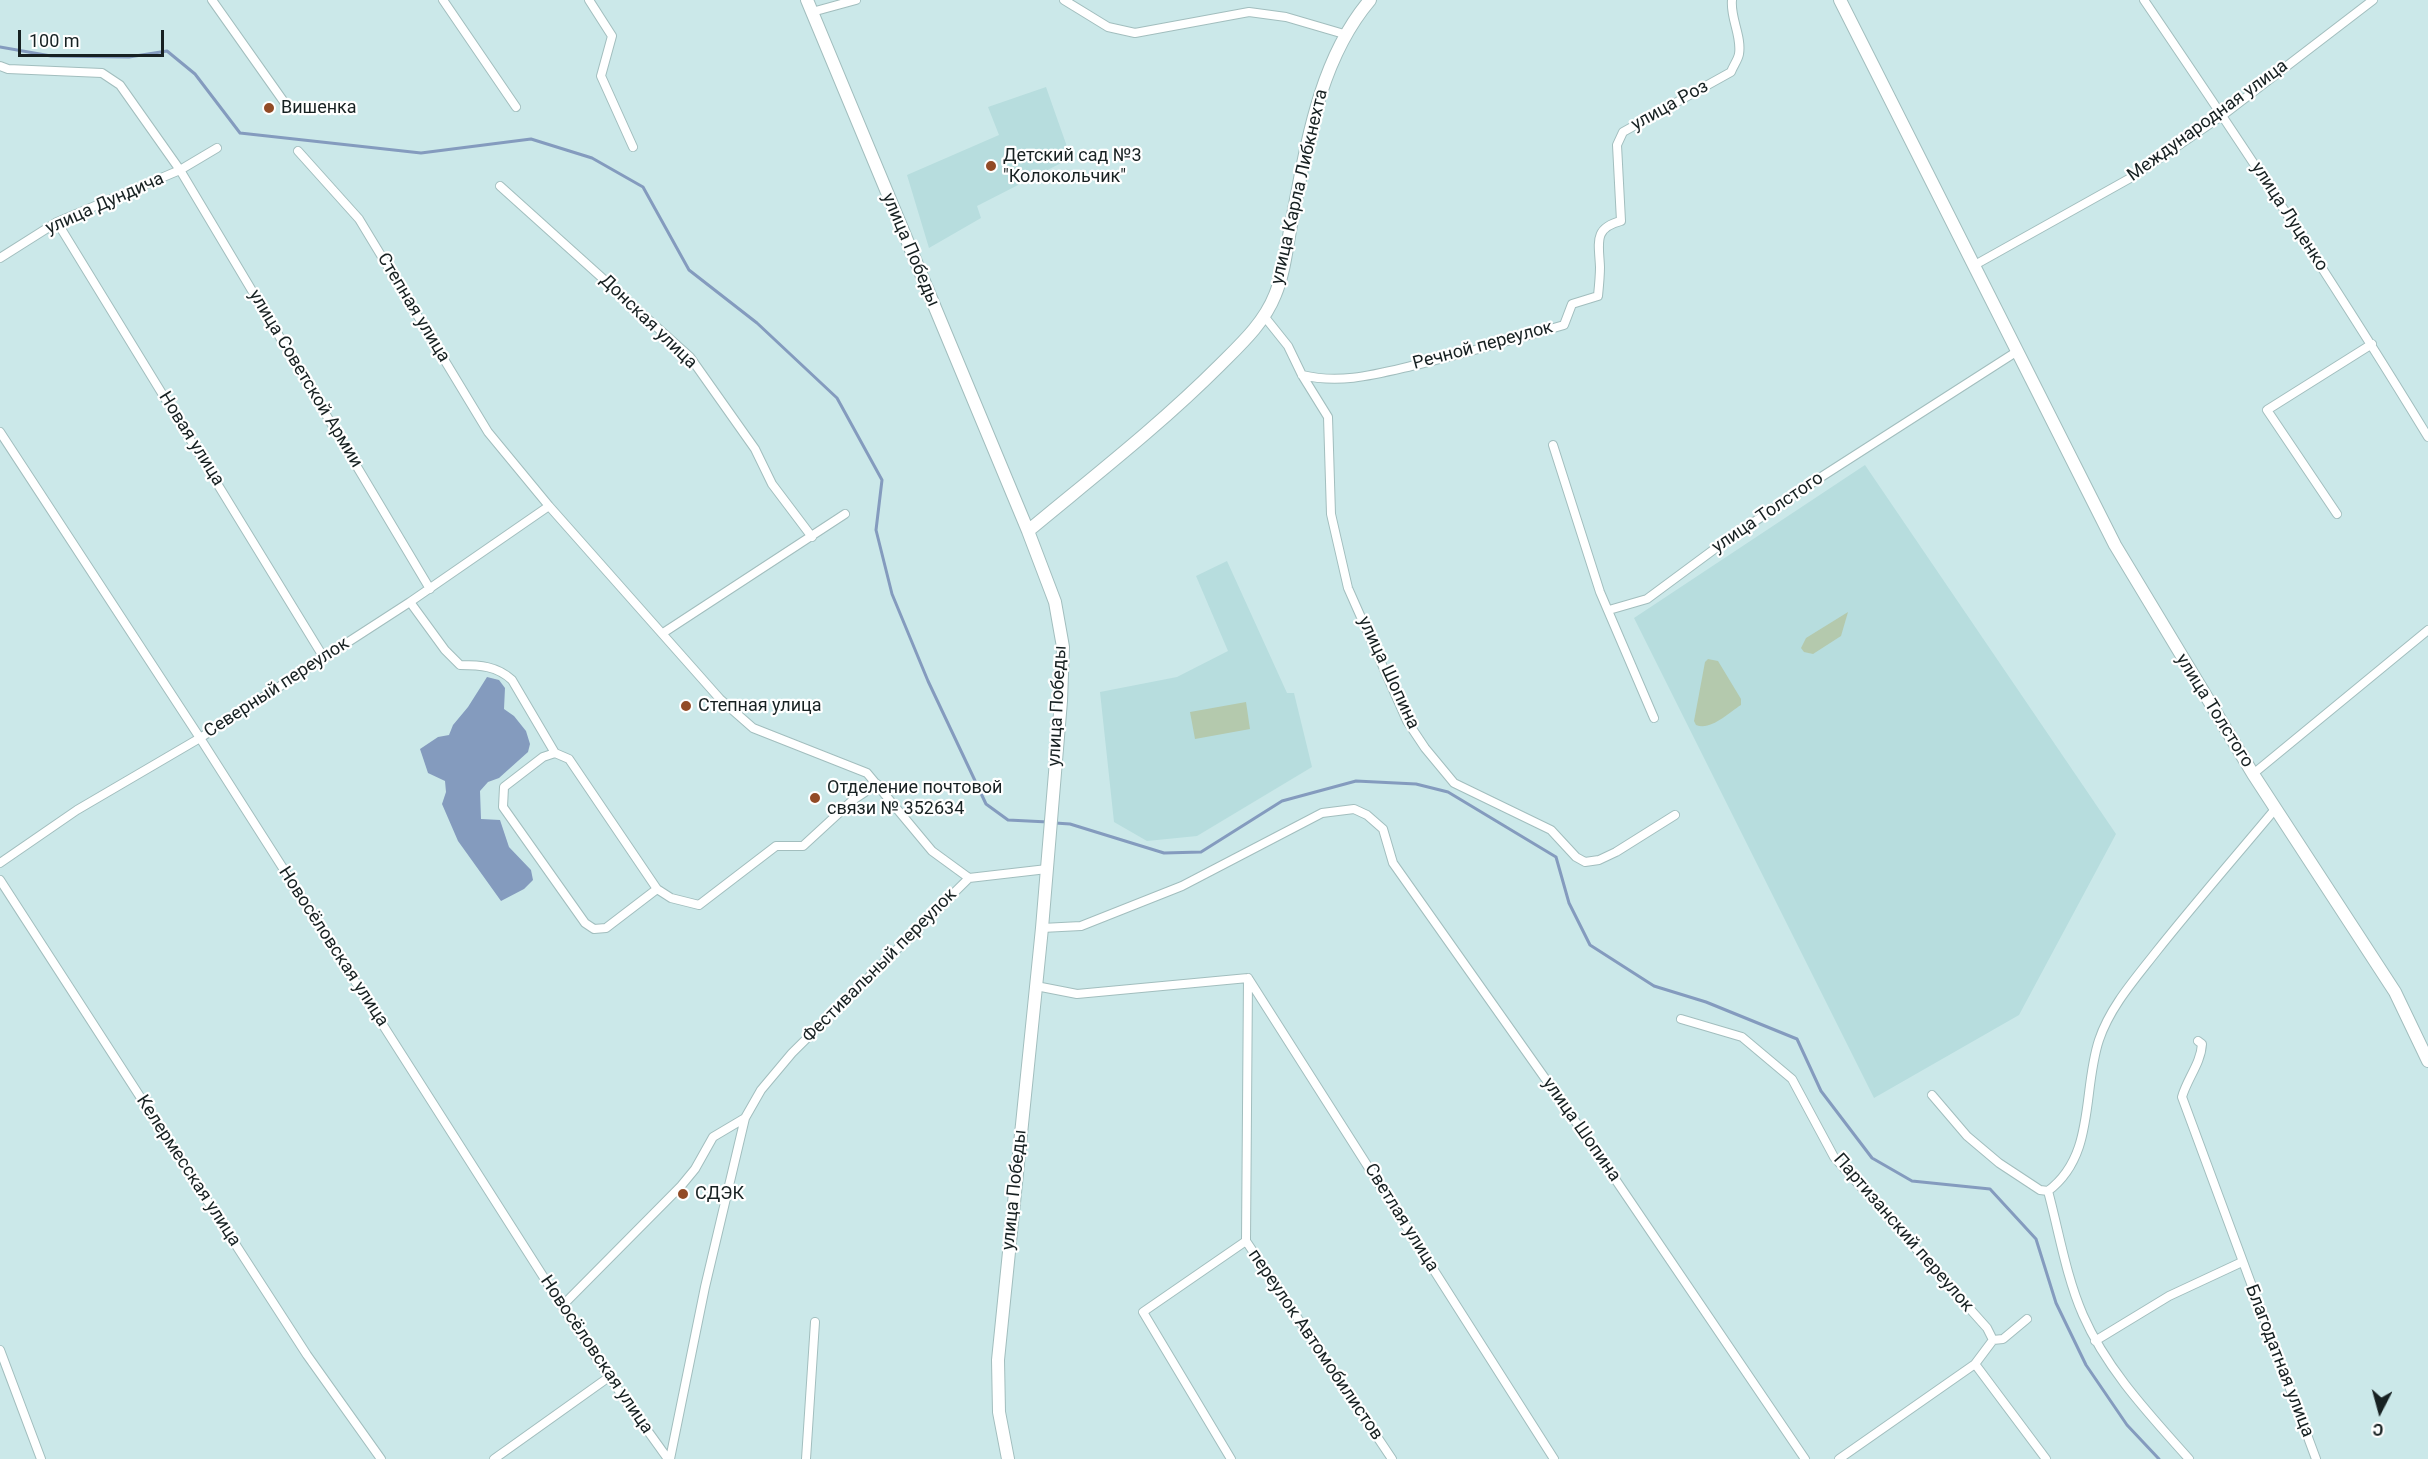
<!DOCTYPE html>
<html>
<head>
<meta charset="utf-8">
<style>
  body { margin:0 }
  #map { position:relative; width:2428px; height:1459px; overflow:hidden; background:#cbe8e9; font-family:Roboto,sans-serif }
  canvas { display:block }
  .north { position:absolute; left:2350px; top:1381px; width:60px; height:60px; -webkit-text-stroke:4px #fff; paint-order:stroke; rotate:186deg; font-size:16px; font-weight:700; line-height:24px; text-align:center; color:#172122 }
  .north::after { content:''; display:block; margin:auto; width:21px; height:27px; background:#172122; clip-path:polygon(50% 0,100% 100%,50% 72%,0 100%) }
  .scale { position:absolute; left:18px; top:30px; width:146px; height:27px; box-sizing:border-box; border:3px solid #172122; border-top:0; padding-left:8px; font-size:18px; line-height:21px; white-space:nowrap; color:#172122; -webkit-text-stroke:4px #fff; paint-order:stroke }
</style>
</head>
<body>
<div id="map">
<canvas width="2428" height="1459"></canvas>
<div class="north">С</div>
<div class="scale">100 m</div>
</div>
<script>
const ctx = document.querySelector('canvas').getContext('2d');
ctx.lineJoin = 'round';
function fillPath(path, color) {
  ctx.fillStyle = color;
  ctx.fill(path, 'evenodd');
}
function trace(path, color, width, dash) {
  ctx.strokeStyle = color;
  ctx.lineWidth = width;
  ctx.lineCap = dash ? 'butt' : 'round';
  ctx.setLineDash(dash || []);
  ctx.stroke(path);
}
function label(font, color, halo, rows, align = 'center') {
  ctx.font = font + ' Roboto,sans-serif';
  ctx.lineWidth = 4.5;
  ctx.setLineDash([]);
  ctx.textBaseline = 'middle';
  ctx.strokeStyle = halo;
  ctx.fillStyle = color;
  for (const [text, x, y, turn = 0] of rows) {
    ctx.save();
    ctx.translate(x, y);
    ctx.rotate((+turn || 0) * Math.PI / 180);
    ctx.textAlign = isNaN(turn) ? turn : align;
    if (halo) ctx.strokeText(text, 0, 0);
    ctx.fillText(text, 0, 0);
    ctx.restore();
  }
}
fillPath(new Path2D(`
  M1046,87L1071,158L977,206L981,218L929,248L907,175L999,135L988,107Z
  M1865,465L2116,834L2019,1015L1874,1098L1634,618Z
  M1227,561L1287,693H1294L1312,767L1197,836L1147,841L1114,822L1100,692L1177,677L1228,651L1196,576Z`), '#b7ddde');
fillPath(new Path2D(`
  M1848,612L1841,636L1813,654L1804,652L1801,648L1806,638Z
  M1708,659L1718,661L1741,699V705C1728,713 1711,731 1696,725L1694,721L1705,662Z
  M1246,702L1250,729L1195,739L1190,712Z`), '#b4c9ad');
fillPath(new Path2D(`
  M487,677L499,680L505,688L504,709L514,716L526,731L530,744L528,752L499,778L488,782L480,791L481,819L500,820L509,847L531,870L533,880L524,889L501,901L458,841L442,804L446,792L445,781L428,773L420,749L438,737L449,735L453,725L468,707Z`), '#849bbe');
trace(new Path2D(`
  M0,47L51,56L129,57L167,51L195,74L240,133L421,153L531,139L592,158L643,187L689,270L757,323L837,398L882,480L876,530L892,594L928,681L986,804L1008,820L1048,822
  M1055,823L1070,824L1164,853L1201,852L1282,801L1356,781L1416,784L1448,792L1556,857L1569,903L1590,945L1654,986L1706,1002L1797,1039L1821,1091L1872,1158L1912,1181L1990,1189L2036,1239L2056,1303L2086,1365L2127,1425L2159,1459`), '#849bbe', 3);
const street = new Path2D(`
  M212,0L289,109
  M443,0L516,107
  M589,0L612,36L601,76L633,147
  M1064,0L1108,27L1135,33L1249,12L1286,17L1344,34
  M2144,0C2242,144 2338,289 2428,437
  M812,12L856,0
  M0,66L8,69L102,73L120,85L180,170L430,589
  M298,151L359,219L488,432L549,506L720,699L753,728L867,773L932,851L969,878
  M500,186L690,357L755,449L772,484L812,537
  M57,222L324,658
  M0,258L57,222L180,170L217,148
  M1973,266L2134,176L2223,115L2373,0
  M1264,316L1288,346L1302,375L1328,417L1331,514L1348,588L1407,721L1425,748L1454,783L1551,830L1576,857L1585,862L1599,860L1616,852L1675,815
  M1302,375C1343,385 1380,373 1420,364C1469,352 1516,339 1564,325L1572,304L1598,296C1599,286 1600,276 1600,267C1599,243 1593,228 1621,221L1617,145L1623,132L1731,72C1733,66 1738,60 1739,54C1742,36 1730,18 1732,0
  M0,432L200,738L562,1306L609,1377L668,1459
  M1553,445L1600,592L1654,718
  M2337,514L2267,410L2372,344
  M410,602L445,650L460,665C480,665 497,666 512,680L555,753L569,759L657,889L606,928L594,929L585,923L503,807L504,787L543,757L555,753
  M1609,610L1647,599L1724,542L1818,479L2016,352
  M663,633L845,514
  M2253,774L2428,630
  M0,863L77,810L200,738L410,602L549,506
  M0,880L307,1355L381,1459
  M657,889L671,898L699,905L776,846H803L853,800L877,784
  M1042,928L1081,926L1182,886L1322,813L1354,809L1367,815L1383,829L1393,863L1590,1142L1805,1459
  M1248,978L1554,1459
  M1248,978L1246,1241L1392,1459
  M1036,986L1077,994L1248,978
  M1681,1019L1742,1037L1792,1079L1834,1157L1987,1328L1993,1340
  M2198,1041L2202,1044C2201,1063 2187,1079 2182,1097L2316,1459
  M1932,1095L1967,1136L1999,1163L2040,1190L2048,1191C2096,1155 2082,1091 2099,1040C2110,1007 2135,979 2156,952C2195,903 2236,856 2276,808
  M2048,1191C2059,1232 2066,1276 2083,1315C2107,1370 2150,1415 2189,1459
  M562,1306L681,1186L695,1169L713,1137L745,1118
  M2095,1341L2169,1296L2242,1262
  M0,1350L41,1459
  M1975,1364L2046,1459
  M494,1459L609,1377
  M670,1459L705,1287L745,1118L761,1090L792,1053L969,878L1047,869
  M806,1459L815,1322
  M1231,1459L1143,1312L1246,1241
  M1839,1459L1975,1364L1993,1340L2003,1339L2027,1319`);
const secondary = new Path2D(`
  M807,0L1028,531L1055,602L1063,647L1061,701L1042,928L998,1360L999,1412L1008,1459
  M1840,0L2115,545L2253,774L2395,992L2428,1061
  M1028,531C1093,477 1160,425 1220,365C1241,344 1264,323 1275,295C1285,271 1287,244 1292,220C1307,144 1319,60 1370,0`);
trace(street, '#a2bebe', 10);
trace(secondary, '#a2bebe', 14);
trace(street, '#fff', 8);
trace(secondary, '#fff', 12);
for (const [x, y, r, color] of [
  [269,108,6,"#924b26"],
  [991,166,6,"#924b26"],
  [686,706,6,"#924b26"],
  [815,798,6,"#924b26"],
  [683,1194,6,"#924b26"]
]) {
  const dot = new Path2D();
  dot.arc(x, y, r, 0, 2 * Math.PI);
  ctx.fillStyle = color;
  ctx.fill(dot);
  trace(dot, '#fff', 2);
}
label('18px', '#172122', '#fff', [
  ["улица Роз",1670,106,-29],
  ["Международная улица",2208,121,-36],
  ["улица Карла Либкнехта",1300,187,-77],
  ["улица Дундича",105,204,-24],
  ["улица Луценко",2289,217,57],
  ["улица Победы",910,250,67],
  ["Степная улица",413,308,59],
  ["Донская улица",648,322,44],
  ["Речной переулок",1483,346,-15],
  ["улица Советской Армии",305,379,59],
  ["Новая улица",191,439,58],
  ["улица Толстого",1768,513,-34],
  ["улица Шопина",1388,673,65],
  ["Северный переулок",277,688,-33],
  ["улица Победы",1058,706,-87],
  ["улица Толстого",2214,711,58],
  ["Новосёловская улица",333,947,57],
  ["Фестивальный переулок",880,966,-45],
  ["улица Шопина",1581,1130,55],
  ["Келермесская улица",188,1171,57],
  ["улица Победы",1015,1190,-84],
  ["Светлая улица",1401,1218,58],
  ["Партизанский переулок",1903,1233,49],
  ["переулок Автомобилистов",1315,1345,56],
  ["Новосёловская улица",596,1355,56],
  ["Благодатная улица",2279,1361,69]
]);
label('18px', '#172122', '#fff', [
  ["Вишенка",281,108],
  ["Детский сад №3",1003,156],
  ["\"Колокольчик\"",1003,177],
  ["Степная улица",698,706],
  ["Отделение почтовой",827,788],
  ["связи № 352634",827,809],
  ["СДЭК",695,1194]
], 'left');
</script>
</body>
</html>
